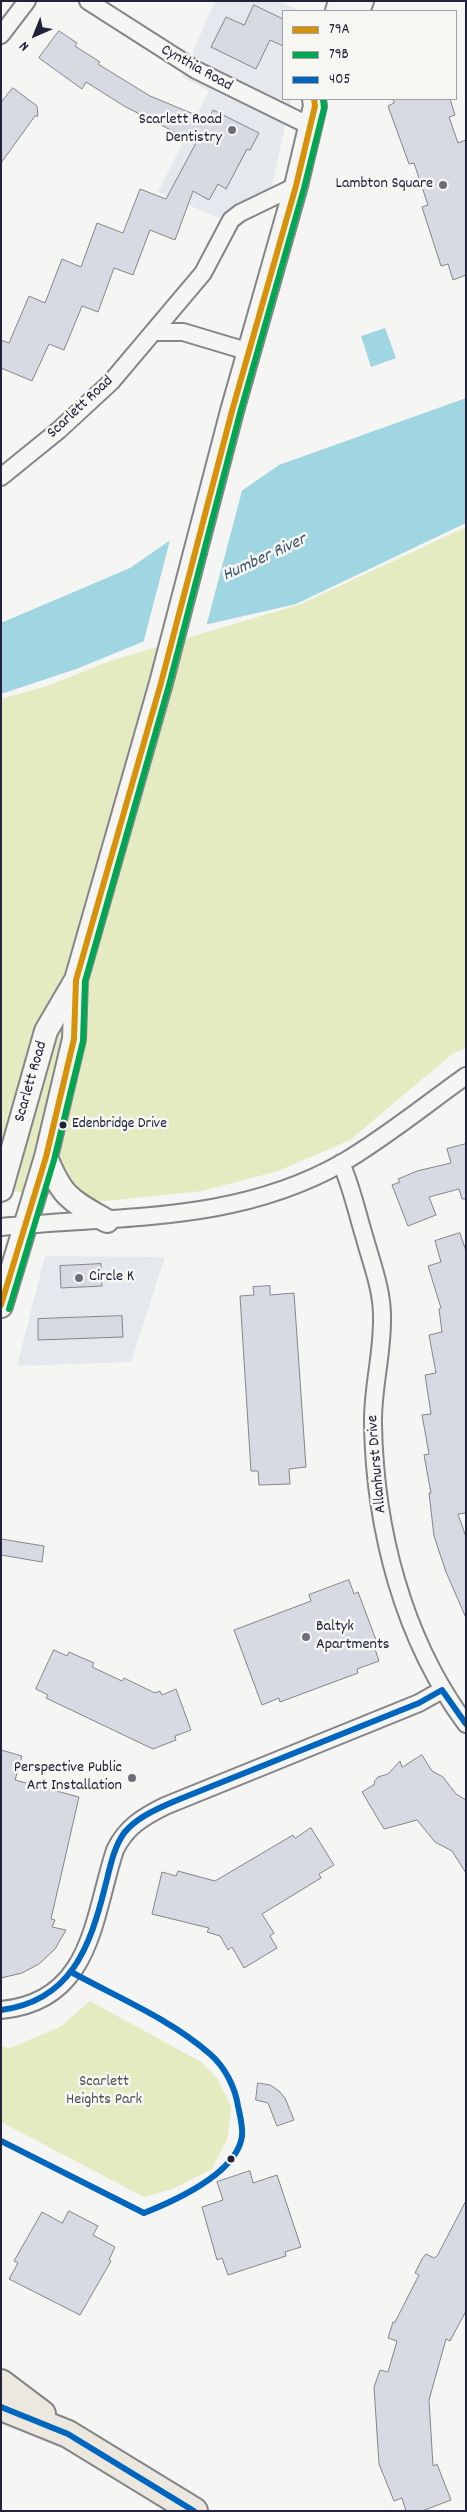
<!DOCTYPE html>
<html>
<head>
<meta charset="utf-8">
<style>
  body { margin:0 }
  #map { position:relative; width:467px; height:2512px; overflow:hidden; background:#f5f5f3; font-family:Dekko,sans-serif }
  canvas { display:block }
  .frame { position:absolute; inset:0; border:2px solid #22223b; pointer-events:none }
  .legend { position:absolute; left:282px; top:10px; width:175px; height:90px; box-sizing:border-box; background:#f6f6f2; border:1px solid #a1a1a9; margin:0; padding:6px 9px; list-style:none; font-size:15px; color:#22223b }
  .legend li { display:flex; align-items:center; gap:10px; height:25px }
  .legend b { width:25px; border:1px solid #a1a1a9 }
  .north { position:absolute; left:10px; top:10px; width:50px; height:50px; -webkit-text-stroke:4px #f6f6f2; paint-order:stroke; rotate:224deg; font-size:14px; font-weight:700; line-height:20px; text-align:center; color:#22223b }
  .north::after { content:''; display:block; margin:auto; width:18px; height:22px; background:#22223b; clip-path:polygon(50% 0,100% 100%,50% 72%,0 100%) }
</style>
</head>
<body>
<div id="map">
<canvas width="467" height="2512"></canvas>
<div class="frame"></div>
<ul class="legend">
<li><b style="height:6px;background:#d79209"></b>79A</li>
<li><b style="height:6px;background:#00a651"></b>79B</li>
<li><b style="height:6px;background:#0065bd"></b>405</li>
</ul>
<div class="north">N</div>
</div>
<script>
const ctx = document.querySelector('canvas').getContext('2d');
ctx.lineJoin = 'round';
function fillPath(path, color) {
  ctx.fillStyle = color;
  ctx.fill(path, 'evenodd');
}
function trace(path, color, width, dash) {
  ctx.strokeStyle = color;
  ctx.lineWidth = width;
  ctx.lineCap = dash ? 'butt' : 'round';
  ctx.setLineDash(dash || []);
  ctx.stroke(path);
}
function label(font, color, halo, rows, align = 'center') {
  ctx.font = font + ' Dekko,sans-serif';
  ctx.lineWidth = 5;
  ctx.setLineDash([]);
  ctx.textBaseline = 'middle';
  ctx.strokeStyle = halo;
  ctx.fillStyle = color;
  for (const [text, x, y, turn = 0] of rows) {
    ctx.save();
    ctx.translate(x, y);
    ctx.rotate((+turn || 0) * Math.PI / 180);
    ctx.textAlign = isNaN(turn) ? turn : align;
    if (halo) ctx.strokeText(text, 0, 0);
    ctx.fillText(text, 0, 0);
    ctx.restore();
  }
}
fillPath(new Path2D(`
  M215,1H279L300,11H283V99H291L271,190L219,218L158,192L209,91L182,77Z
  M45,1256L165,1257L131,1362L17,1366Z`), '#e5e8ed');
fillPath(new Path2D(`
  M466,527V1048L452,1054L350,1140L278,1171L202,1191L105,1201L1,1190V699L47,686L110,661L301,604Z
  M90,2001L201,2062L217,2078L231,2106L228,2137L212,2169L173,2189L144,2197L1,2122V2046L10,2048L60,2027Z`), '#e4ebc0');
fillPath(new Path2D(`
  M385,328L396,358L371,367L361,336Z
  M466,398V523L296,604L157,636L76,669L1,694V623L130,568L279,465Z`), '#a0d6e2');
fillPath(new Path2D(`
  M243,487L206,627L158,638L143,644L171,536Z`), '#f5f5f3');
const building = new Path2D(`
  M254,5L283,19V46L270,40L256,69L211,47L226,17L244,25Z
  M59,31L77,43L75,46L100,62L98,64L150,96L208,120L213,110L259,133L250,150L247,149L226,189L218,184L209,200L193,191L175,240L150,230L133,275L114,268L98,312L82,306L64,350L49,344L32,381L1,368V340L9,343L29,296L45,303L62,259L81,267L97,223L123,233L140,189L166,199L196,143L124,106L86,82L82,89L39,58Z
  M13,88L37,106L38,116H35L1,163V103Z
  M393,99H450L455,115L449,117L458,143L466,140V275L453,280L448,264L441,266L422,207L428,205L414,163L409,164L388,106L394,103Z
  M466,1144V1199H462L459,1189L429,1197L436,1215L408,1226L392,1185L400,1182L398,1179L417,1171L451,1163L447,1149Z
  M460,1233L466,1251V1513L458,1514L466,1537V1618L446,1572L434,1536L429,1493H431L424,1455L429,1454L422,1415L431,1414L425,1375L436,1373L429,1335L442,1332L439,1309L441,1308L428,1266L441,1262L435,1241Z
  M101,1264L102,1286L61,1288L60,1266Z
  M270,1286V1295L294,1293L306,1467L289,1469L290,1484L259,1485L258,1471H251L240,1296L254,1295L253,1287Z
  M122,1316L123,1337L38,1340V1319Z
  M1,1539L44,1546L42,1562L1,1555Z
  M349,1580L354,1594L358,1592L378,1645L374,1646L379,1661L357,1669L358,1673L280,1702L279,1698L262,1705L234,1630L311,1601L309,1595Z
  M54,1650L67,1656L69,1652L94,1663L92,1667L122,1681L124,1678L155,1693L160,1691L162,1695L176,1689L191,1730L175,1736L176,1740L153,1749L46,1698L48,1695L36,1689Z
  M1,1750L22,1756L15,1780L79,1797L51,1919L55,1920L52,1927L66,1930L55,1949L39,1964L22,1973L1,1978Z
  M422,1755L432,1771L443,1777L456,1794L466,1800V1873L452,1851L435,1842L417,1820L384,1829L362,1792L375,1784L374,1782L378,1777L388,1774L400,1761L402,1767Z
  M311,1828L334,1865L319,1874L321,1878L262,1914L274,1933L270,1936L277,1948L244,1968L232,1947L228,1950L220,1936L207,1932L209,1928L152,1914L162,1872L176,1876L178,1871L215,1881L293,1835L295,1838Z
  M258,2083L270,2085L279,2091L285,2098L294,2120L277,2126L268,2103L256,2100Z
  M250,2171L253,2183L277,2175L301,2247L285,2252L286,2256L228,2275L222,2258L217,2260L202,2207L223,2200L217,2182Z
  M466,2201V2311L450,2341L446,2339L429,2400L433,2466L437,2464L451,2500L422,2511H406L402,2498L394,2501L379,2464L374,2387L380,2370L388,2372L397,2341L388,2338L393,2322H395L419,2275L415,2273L422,2259L426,2254L434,2258L437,2256Z
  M69,2211L98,2226L93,2235L115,2247L109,2260L111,2261L80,2315L9,2279L18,2263L14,2261L42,2212L62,2223Z`);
fillPath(building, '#d7dae2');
trace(building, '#858589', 1);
const street = new Path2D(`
  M88,1L196,70L310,126
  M1,35L27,1
  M154,332H183L250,352
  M1,477L59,430L111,382L203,273L231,220L240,213L296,186
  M341,1163C352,1188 357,1213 365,1239C372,1264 382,1290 382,1316C383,1353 372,1389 373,1425C375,1529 403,1639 466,1724
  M1,1227C119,1215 234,1224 342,1163C385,1138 425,1105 466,1076
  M1,2010C92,2002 93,1917 115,1850C126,1827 143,1817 165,1806L419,1703L442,1690`);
const secondary = new Path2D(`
  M337,11L340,1
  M358,11L362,1
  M46,1157C62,1197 70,1200 107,1221
  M1,1190L46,1031L74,983
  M1,1306L46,1157L74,1039L76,980L161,683L232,411L296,186L315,106L314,99`);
const primary = new Path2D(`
  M1,2383L42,2414
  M1,2407L68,2434L194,2511`);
trace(street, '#858589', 20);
trace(secondary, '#858589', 26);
trace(primary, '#858589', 30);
trace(street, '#f5f5f3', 16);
trace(secondary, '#f5f5f3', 22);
trace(primary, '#ece8df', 26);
trace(new Path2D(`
  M1,1305L46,1157L74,1039L76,980L161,683L232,411L296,186L315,106L314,99`), '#d79209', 6);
trace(new Path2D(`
  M9,1309L54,1160L83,1041L85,981L169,685L240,413L304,188L324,108L323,99`), '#00a651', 6);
trace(new Path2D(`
  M1,2010C71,2001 90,1947 105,1887C110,1868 113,1849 124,1833C137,1817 157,1809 175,1801L419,1703L442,1690L466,1724
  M1,2141L144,2213C174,2201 237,2173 242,2136C243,2126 240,2116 238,2106C235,2087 225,2067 210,2054C170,2019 119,1998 73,1973
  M1,2407L68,2434L194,2511`), '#0065bd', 6);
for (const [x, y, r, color] of [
  [232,130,5,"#6c6c7b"],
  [443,185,5,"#6c6c7b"],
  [63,1125,4.5,"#22223b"],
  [79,1278,5,"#6c6c7b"],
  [306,1637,5,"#6c6c7b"],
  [132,1778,5,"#6c6c7b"],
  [231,2159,4.5,"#22223b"]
]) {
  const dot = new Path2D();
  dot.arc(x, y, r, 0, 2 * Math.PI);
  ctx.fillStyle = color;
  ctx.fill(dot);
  trace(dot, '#f6f6f2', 2);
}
label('15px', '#22223b', '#f6f6f2', [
  ["Edenbridge Drive",72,1125]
], 'left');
label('16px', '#22223b', '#f6f6f2', [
  ["Cynthia Road",196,69,29],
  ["Scarlett Road",81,408,-43],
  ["Scarlett Road",32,1082,-74],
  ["Allanhurst Drive",378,1464,-95]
]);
label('16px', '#22223b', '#f6f6f2', [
  ["Scarlett Road",222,121],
  ["Dentistry",222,139],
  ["Lambton Square",433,185],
  ["Circle K",89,1278,"left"],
  ["Baltyk",316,1628,"left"],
  ["Apartments",316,1646,"left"],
  ["Perspective Public",122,1769],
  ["Art Installation",122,1787]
], 'right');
label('16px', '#4f5252', '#f6f6f2', [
  ["Scarlett",104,2083],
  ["Heights Park",104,2101]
]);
label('italic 18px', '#3d546b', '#f6f6f2', [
  ["Humber River",265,559,-25]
]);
</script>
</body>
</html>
